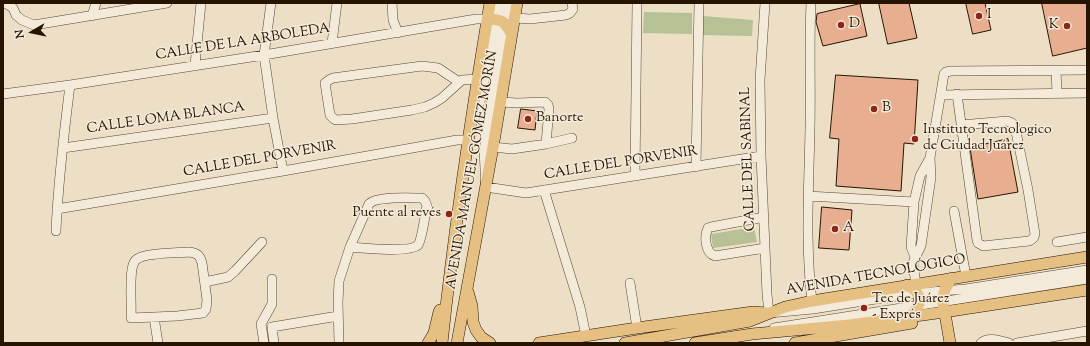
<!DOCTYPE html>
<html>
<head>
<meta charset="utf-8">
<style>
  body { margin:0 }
  #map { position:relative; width:1090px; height:346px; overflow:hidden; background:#eddec6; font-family:"Sorts Mill Goudy",serif }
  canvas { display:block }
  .frame { position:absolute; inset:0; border:4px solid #271400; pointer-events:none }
  .north { position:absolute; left:12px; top:12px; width:40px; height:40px; -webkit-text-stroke:3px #f3eada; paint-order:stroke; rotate:261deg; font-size:11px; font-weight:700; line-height:16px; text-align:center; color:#271400 }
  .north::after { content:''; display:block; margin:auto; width:14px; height:18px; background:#271400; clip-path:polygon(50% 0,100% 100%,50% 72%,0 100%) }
</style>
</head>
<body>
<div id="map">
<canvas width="1090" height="346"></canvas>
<div class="frame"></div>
<div class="north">N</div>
</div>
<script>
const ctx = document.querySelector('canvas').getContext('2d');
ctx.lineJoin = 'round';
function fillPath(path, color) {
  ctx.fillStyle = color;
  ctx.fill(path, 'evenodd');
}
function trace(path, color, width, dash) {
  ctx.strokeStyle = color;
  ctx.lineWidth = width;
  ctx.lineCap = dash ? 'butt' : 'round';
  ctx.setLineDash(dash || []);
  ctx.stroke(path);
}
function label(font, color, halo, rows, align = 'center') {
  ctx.font = font + ' "Sorts Mill Goudy",serif';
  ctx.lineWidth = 3;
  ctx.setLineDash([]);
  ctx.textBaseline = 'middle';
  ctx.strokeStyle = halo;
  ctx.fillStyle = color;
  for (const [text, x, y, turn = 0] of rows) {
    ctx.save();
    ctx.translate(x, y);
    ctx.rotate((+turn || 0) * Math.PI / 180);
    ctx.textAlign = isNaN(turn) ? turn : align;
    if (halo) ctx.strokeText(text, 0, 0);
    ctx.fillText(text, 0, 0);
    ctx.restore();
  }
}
fillPath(new Path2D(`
  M644,12L692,13V34L643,33Z
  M703,16L753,20L752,36L702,35Z
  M754,227L757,242L713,248L711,234Z`), '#b7c196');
const building = new Path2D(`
  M879,3H909L917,38L888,44Z
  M966,3H985L991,30L973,34Z
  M1042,3H1087V48L1053,56Z
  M860,4L867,36L823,46L816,22L817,14Z
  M836,75L918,80L914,144L904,143L901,191L836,186L839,139L830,138Z
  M521,109L537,111L535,130L518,128Z
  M1008,139L1018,192L978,199L970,148Z
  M822,207L852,210L849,250L819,248Z`);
fillPath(building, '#e7af90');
trace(building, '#271400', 1);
const minor = new Path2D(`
  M5,3L13,8L16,15L22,20L34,25L167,3
  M271,3L264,55L273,118L283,171
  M392,3L393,20L398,33
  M508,3L504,23L484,150L486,187L526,193L761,156
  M765,3L760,80L761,156L767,294L769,313L813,309L882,298L918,293L966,289L1087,270
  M811,3C809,45 811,86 810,128C809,185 805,244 812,301
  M92,16L96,3
  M515,18L530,19L566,15L570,13L573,9L572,3
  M332,43L337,3
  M195,65L201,3
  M1056,70L1057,93
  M459,82L438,68L422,66L333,78L329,80L325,83L330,115L334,119L336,120L352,119L412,110L425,107L434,103L442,98L462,80L478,79
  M3,94L70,85L264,55L476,19H488
  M957,94L977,240L978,243L983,246L1029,241C1033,239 1034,238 1035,234L1028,190L1015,127L1012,123L1007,121L961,125
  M941,95L1087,93
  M501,102L517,103L545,102L548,105L549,109L546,144
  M475,117L480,102L500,3
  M493,147L512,149L546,144L572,138
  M63,148L273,118
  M696,167L699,3
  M635,176L637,3
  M544,190L580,307L586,336
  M808,196L914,202
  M57,209L283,171L457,140H468L470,135
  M954,211L966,276
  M764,217L711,227L708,228C704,236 705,253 715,256L765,248
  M56,231C58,182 64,133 70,85
  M1057,242L1087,237
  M189,252C197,253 200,255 202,263L207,300L206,309L203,313L177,316L131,318C132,305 129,276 133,265C134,262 136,259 139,258C148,253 177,253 189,252Z
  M915,257L911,247L914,202L920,176L930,158
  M205,282L228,277L235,271L262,242
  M630,283L637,328
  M916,284L913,264L914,260L921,246L931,177L930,158L944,74L946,72L951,71L1087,70
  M154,317L158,343
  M774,328L1087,279
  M264,343L261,324L272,304V279
  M274,343L272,327L338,316
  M339,343L338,303L339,281L350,247L369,204C376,196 411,198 422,198L425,201L427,206C425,214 422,240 418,245C410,253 362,248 350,247
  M981,343C988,336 1001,341 1009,343
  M1017,343L1087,331`);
const major = new Path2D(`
  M488,19C504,20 504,21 512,35
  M907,285C923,294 923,303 911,316
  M468,292L472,306L473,322L476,330L481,337L490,343
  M428,343L434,333L439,312L440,310
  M442,343C454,229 471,116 490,3
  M457,343L493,147L517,3
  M539,343L637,328L753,312L767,313
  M625,343L750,321L785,307L812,301L1087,257
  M695,343L752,334L850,325L944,312L1087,290
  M795,343L912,323
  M950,343L943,302C943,291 946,287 952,278`);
trace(minor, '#584632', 10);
trace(major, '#271400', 12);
trace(minor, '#f3eada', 9);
trace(major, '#e6bf83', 11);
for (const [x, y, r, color] of [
  [979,16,4,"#8f2418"],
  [841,25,4,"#8f2418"],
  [1067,26,4,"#8f2418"],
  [874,109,4,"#8f2418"],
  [528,119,4,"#8f2418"],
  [915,139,4,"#8f2418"],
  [449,214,4,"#8f2418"],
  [835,229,4,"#8f2418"],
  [864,308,4,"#8f2418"]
]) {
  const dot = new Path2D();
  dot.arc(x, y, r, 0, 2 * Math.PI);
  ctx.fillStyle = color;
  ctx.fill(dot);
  trace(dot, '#f3eada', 1.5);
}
label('14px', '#271400', '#f3eada', [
  ["I",987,16],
  ["D",849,25],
  ["K",1059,26,"right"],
  ["B",882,109],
  ["Banorte",536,119],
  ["Instituto Tecnologico",923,131],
  ["de Ciudad Juárez",923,147],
  ["Puente al revés",441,214,"right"],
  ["A",843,229],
  ["Tec de Juárez",872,300],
  ["- Exprés",872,316]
], 'left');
label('14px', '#271400', '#f3eada', [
  ["CALLE DE LA ARBOLEDA",243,43,-9],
  ["CALLE LOMA BLANCA",166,119,-8],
  ["CALLE DEL SABINAL",749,159,-92],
  ["CALLE DEL PORVENIR",260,160,-10],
  ["CALLE DEL PORVENIR",621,164,-9],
  ["AVENIDA MANUEL GÓMEZ MORÍN",473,170,-80],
  ["AVENIDA TECNOLÓGICO",876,276,-10]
]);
</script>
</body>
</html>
